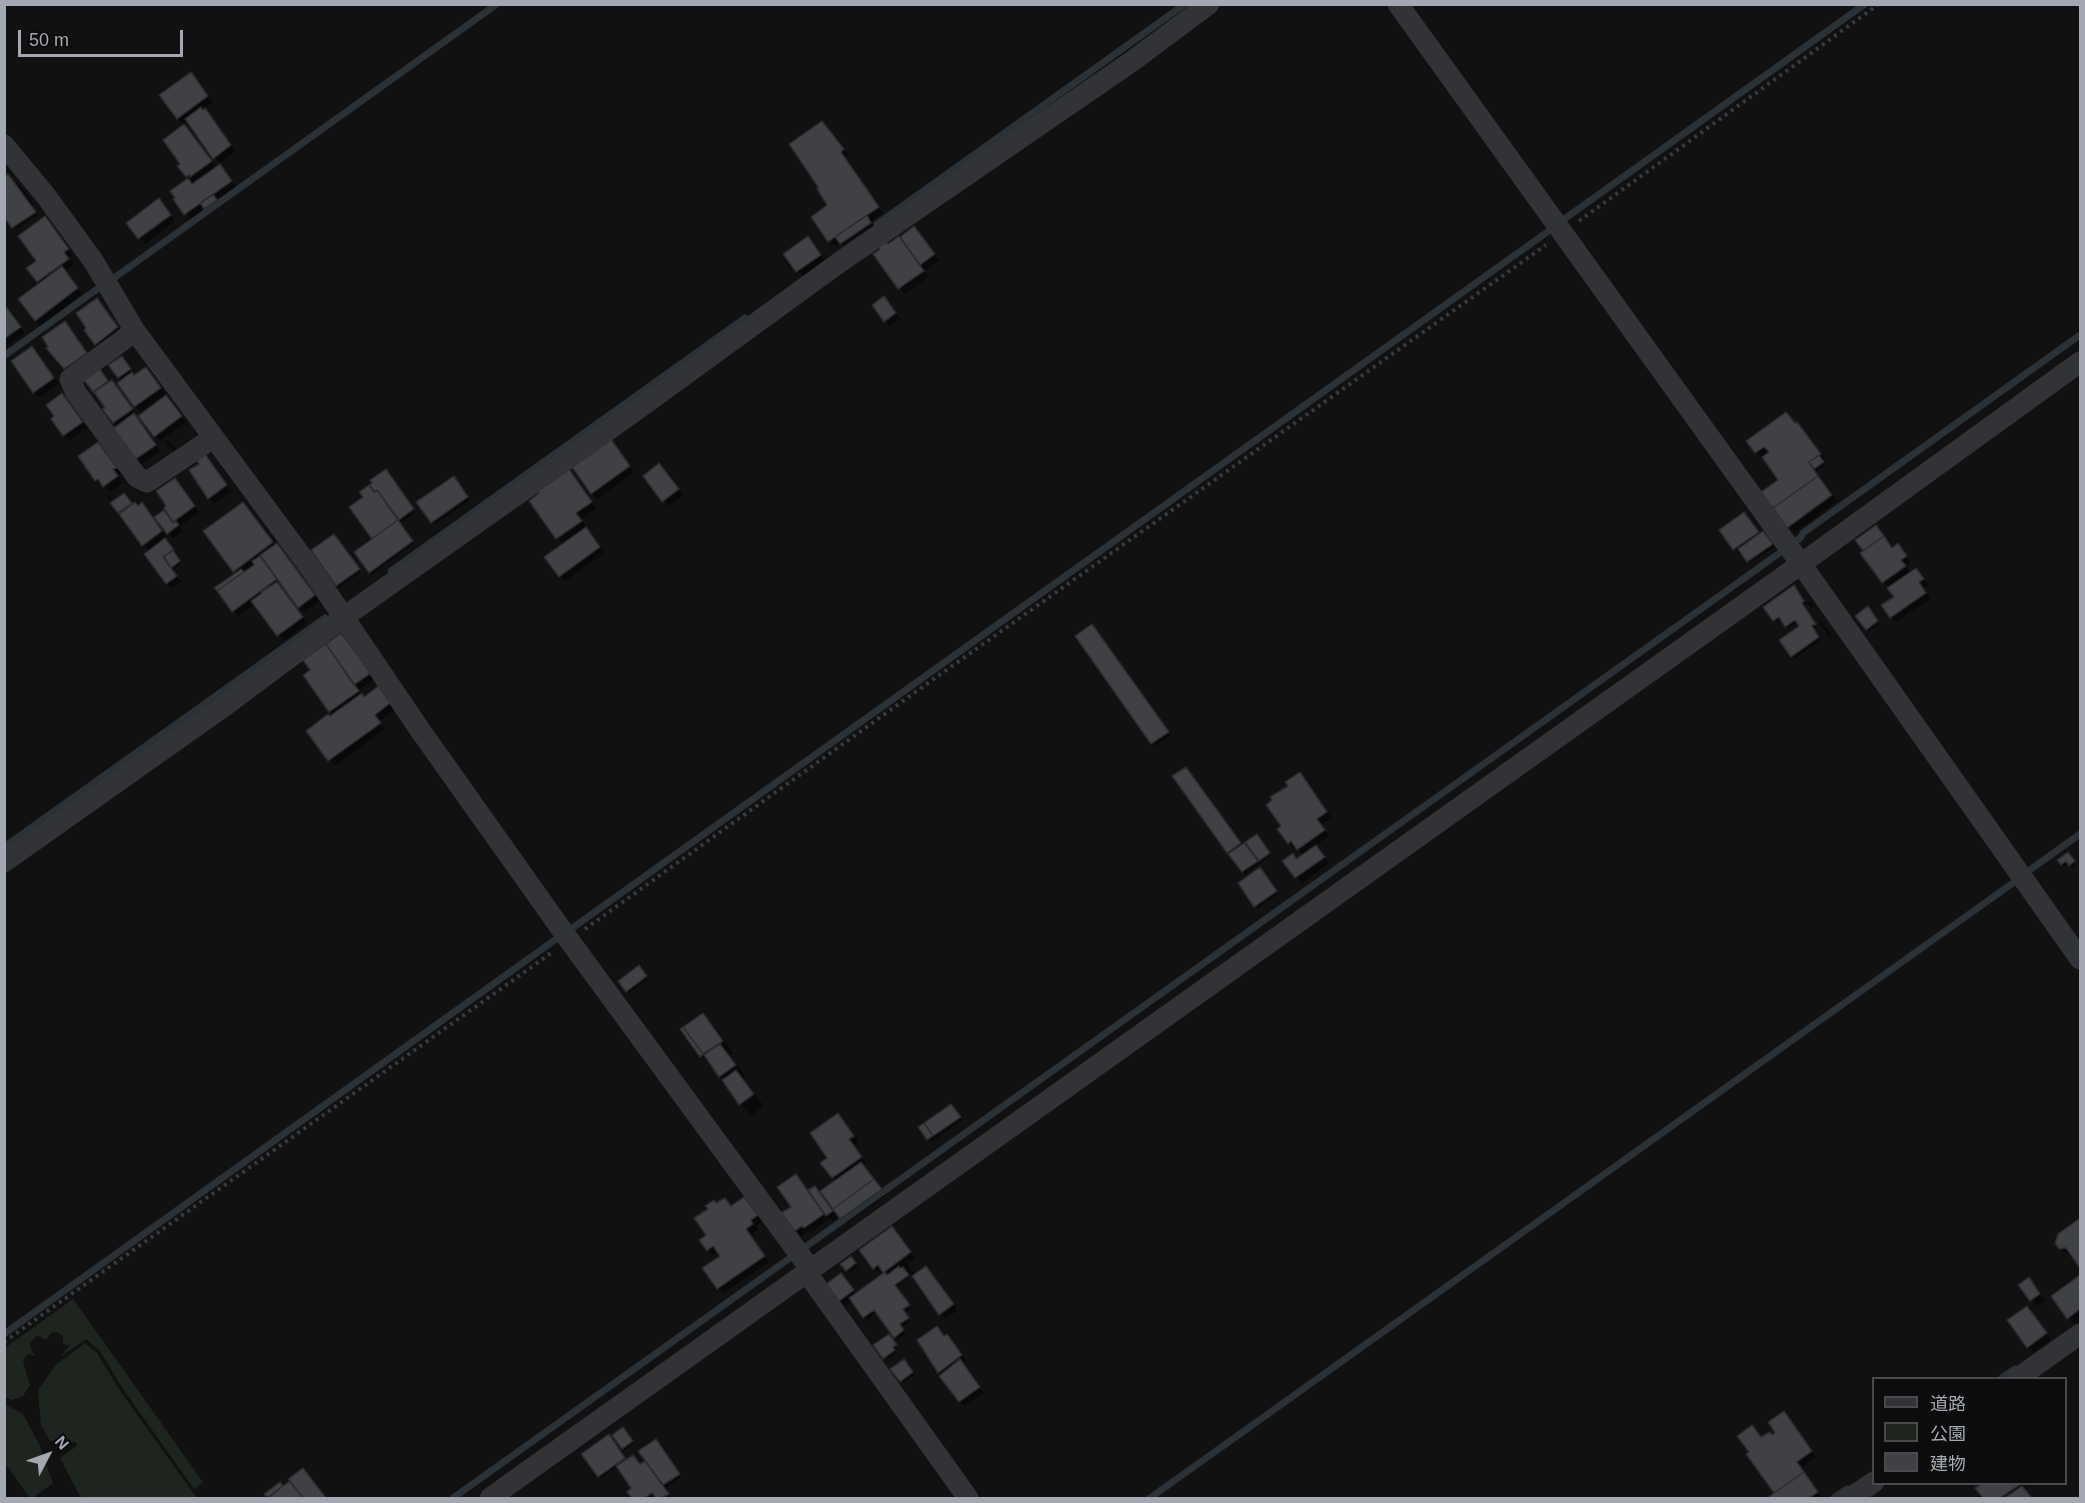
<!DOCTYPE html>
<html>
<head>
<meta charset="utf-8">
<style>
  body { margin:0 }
  #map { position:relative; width:2085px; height:1503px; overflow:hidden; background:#111112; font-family:Helvetica,"Noto Sans JP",sans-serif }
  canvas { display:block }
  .frame { position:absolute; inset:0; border:6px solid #a3a8b2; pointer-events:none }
  .legend { position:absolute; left:1872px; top:1377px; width:195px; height:108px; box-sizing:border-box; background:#0c0c0d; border:2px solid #484a4f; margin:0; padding:8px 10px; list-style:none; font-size:18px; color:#a3a8b2 }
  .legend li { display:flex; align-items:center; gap:12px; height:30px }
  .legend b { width:30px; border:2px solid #484a4f }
  .north { position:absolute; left:18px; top:1425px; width:60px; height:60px; -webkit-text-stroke:4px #0c0c0d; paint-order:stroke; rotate:49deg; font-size:16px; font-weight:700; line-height:24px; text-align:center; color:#a3a8b2 }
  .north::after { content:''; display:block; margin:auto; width:21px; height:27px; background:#a3a8b2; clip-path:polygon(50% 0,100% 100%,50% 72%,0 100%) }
  .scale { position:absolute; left:18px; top:30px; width:165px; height:27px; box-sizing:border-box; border:3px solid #a3a8b2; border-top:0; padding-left:8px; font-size:18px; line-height:21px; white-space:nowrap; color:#a3a8b2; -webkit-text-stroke:4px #0c0c0d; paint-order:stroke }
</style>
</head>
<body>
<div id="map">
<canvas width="2085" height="1503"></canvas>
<div class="frame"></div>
<ul class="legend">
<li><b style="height:8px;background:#323337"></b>道路</li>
<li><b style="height:16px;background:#1e251e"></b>公園</li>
<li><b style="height:16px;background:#404145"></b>建物</li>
</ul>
<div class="north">N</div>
<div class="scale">50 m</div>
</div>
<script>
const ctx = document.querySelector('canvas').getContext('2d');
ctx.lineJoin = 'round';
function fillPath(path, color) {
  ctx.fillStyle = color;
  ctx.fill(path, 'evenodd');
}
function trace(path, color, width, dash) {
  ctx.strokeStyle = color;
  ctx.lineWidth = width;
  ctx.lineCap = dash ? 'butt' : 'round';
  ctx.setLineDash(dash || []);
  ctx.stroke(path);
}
fillPath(new Path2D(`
  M73,1299L203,1482L194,1489L121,1386L100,1351L86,1339L60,1357L70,1345L63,1344V1336L57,1332L51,1333L46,1340L37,1335L30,1343L31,1350L36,1357L30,1354L26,1356L23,1362L30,1385L23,1396L12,1400L5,1397V1348Z
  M85,1343L97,1353L118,1388L197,1498H81L60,1458L77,1446L76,1442L50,1441L41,1425L38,1390L57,1364Z
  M4,1404L23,1414L39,1444L53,1483L32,1498H30L5,1463Z`), '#1e251e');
fillPath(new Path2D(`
  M196,79L213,102L203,109L236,151L220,163L187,121L183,124L178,118Z
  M184,126L217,168L225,172L236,187L217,200L219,203L208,210L206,208L191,219L172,191L190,179L179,166L182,164ZM195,180L197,182L193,185L190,183Z
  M834,138L848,155L845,158L883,213L870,222L872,225L843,245L841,242L835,246L830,241L829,206Z
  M17,182L34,204L31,206L37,215L16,229L4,214L15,184Z
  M159,200L175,221L145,244L128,223Z
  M50,223L73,255L68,258L74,265L65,272L82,294L41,326L36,320L41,284L28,268L38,261Z
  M914,228L939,260L924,271L928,277L905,294L875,255Z
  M813,244L825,261L803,276L795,268L792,270L783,258L789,262Z
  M97,300L123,333L101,349L96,344Z
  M889,303L900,319L890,326L885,321Z
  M4,312L12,316L25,333L4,348Z
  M65,323L92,359L70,374L62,364Z
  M32,348L59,384L40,397L34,392Z
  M124,360L135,377L146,369L151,374L166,394L164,395L186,422L160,441L155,436L161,401L160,399L141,412L135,406L119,383L122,381L119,377Z
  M102,373L109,384L112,382L117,387L137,415L135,417L160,451L140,465L118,426L105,410L107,408L94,391Z
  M62,395L87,428L70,440L64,435Z
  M1795,424L1802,429L1826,460L1823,462L1825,465L1815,472L1837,501L1794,533L1763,492L1780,480L1763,456L1761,457L1756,452Z
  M168,440L177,450L174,452L165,442Z
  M98,444L121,473L117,475L123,482L110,492L96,480Z
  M616,447L634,472L597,499L574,467Z
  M205,456L232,491L215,503L209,498L201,465Z
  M665,471L683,496L669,506L645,476Z
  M388,473L415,512L400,523L414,543L372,574L370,572L374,539L365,497Z
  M574,477L596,508L581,519L586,527L585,528L605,553L565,581L560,576L564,544L557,538L541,494Z
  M456,480L469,500L435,524L432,522Z
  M180,485L199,512L180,526L183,531L173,538L156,517L168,507Z
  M108,495L115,502L126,497L133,506L138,507L142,504L148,509L167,537L164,538L178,555L176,557L181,564L173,570L181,582L172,588L167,583L149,551L107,496Z
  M248,509L275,546L277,545L282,550L320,601L305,612L283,584L279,586L307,623L284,641L255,604L238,616L216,589L237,574L205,532Z
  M1749,520L1760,534L1765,535L1774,547L1750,563L1742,553L1740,555L1734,549L1721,531Z
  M336,538L361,572L339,587L337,585Z
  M1885,539L1893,549L1898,545L1904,551L1911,562L1906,566L1911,573L1921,575L1928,585L1923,588L1930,599L1896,622L1891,617L1896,597L1862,553Z
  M1796,589L1805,604L1810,601L1814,606L1812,608L1807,603L1803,606L1817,626L1813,629L1821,640L1794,659L1781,641L1801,626L1798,621L1788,628L1781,619L1777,622L1774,620Z
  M1870,611L1879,624L1869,631L1867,629Z
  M1822,622L1832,635L1829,637L1819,623Z
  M1094,628L1170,735L1155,746L1077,636Z
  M341,635L375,679L358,691L361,694L364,698L382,685L399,707L379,721L385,729L335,766L308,731L334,715L330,711L312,670Z
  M1188,771L1242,846L1257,836L1271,855L1245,874L1243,871L1228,852Z
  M1300,774L1332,818L1321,825L1329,836L1315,846L1329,863L1302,883L1285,861L1292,855L1297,860L1304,855L1296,847L1294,848L1289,843L1283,826L1290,786Z
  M2070,856L2076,864L2072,867L2069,863L2064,866L2062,864Z
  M1262,871L1278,894L1258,908L1240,884Z
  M641,969L648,979L629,993L627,991Z
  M702,1015L714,1026L733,1053L730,1055L746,1077L743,1079L764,1106L752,1115L740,1104L706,1056L703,1058L701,1056Z
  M953,1108L962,1120L931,1142L920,1127Z
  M838,1115L858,1142L854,1145L866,1163L863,1166L886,1195L846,1223L839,1216L833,1221L830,1218L810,1233L808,1231L801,1236L784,1214L793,1207L801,1182L809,1192L815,1188L820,1193L837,1181L833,1177L829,1158Z
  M725,1200L732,1207L749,1204L762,1221L756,1226L758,1230L750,1235L769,1262L723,1293L718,1288L722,1257L719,1251L713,1255L708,1250V1236L717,1205Z
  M2080,1220V1265L2072,1253L2066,1254L2060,1248Z
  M897,1234L915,1258L907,1264L916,1275L926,1268L958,1310L945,1319L912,1274L896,1288L911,1308L904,1312L910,1321L901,1327L906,1333L898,1339L877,1312L867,1320L852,1300L845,1306L839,1301L841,1275L857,1294L886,1274L883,1271L879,1273L874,1268Z
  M853,1260L858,1266L850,1272L842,1264Z
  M2080,1277V1318L2074,1323L2053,1296Z
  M2020,1285H2034L2045,1300L2037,1306Z
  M2032,1313L2051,1339L2033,1352L2028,1347Z
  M937,1328L952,1341L966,1361L963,1364L984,1393L965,1406L939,1372Z
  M891,1338L898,1348L895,1350L896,1353L886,1360L884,1358Z
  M906,1363L914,1375L903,1383L901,1381Z
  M1784,1413L1816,1457L1801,1468L1821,1498H1769L1776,1493L1748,1454L1762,1439L1773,1437L1777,1434Z
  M625,1431L634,1443L625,1450L623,1448Z
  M611,1438L627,1461L640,1466L647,1461L658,1443L681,1476L665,1488L670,1496L658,1498L655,1495L650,1498H634L629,1492L633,1488L618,1466L601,1478L599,1476Z
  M308,1475L326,1498H269L267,1494Z
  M1982,1484H2023L2027,1488L2025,1490L2032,1498H1985L1977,1488L1983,1485Z`), '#0007');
trace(new Path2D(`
  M1563,220L1865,4
  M877,224L1185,4
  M114,278L497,4
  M4,356L100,287
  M1793,544L1801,537L1803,533L2080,335
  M391,571L745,318
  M4,847L325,618
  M2027,872L2080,834
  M571,929L1550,230
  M4,1334L559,937
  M2002,1378L2015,1369
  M453,1498L1781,552
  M1150,1498L2017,880
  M1834,1498L1847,1489`), '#2a3137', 7);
const building = new Path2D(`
  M191,72L208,96L177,119L159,95Z
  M201,107L203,110L205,108L231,145L213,159L185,119Z
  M822,121L844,149L841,152L879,207L828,242L811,217L827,205L817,189L818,187L789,144Z
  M184,124L212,161L190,177L189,175L186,177L177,166L180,164L163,140Z
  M220,164L232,181L184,215L173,199L175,198L170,191L188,178L192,184Z
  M8,174L36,212L12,228L4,217V176Z
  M213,194L217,200L204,209L200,203Z
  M159,198L171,215L138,239L126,223Z
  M867,215L871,223L840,244L835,237Z
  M45,216L69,249L64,252L69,259L37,282L26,268L36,261L18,236Z
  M914,226L935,254L920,265L900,237Z
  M808,236L821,255L796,272L783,254Z
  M899,236L924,271L898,289L873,254L880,249L878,247L886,241L888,244Z
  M62,266L78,288L35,321L18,299Z
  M884,296L896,313L884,322L872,305Z
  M97,298L118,327L95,345L84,330L86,328L76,313Z
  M7,308L21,327L4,339V310Z
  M65,321L87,353L64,369L46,348L48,347L42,337Z
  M32,346L54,378L33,393L11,361Z
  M122,356L131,369L118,378L108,365Z
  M146,367L161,388L134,407L117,383L132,372L134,375Z
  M100,369L108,381L93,392L84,380Z
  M112,380L133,409L113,423L102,409L105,408L94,392Z
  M62,393L83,422L63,436L51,419L54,416L46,405Z
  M166,395L182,416L154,437L138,416Z
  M1786,412L1795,423L1797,422L1821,454L1809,462L1818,476L1773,508L1761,492L1778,480L1762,457L1769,452L1764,447L1755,453L1746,441Z
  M134,413L156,445L133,461L111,430Z
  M611,439L630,466L591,494L572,467Z
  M98,442L117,468L113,469L118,476L103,487L98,479L95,481L78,456Z
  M205,454L227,485L208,499L189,470L199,464L197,461Z
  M1819,455L1824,462L1814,469L1809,462Z
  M659,463L679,489L662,502L643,476Z
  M386,469L414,509L399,520L377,490L374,492L369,485L372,483L370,480Z
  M569,469L592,502L576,513L582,521L556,539L529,501L539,493L538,491Z
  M454,476L468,497L431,523L416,502Z
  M1818,476L1832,495L1787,528L1773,508Z
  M175,478L195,506L173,522L164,508L166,506L156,491Z
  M369,485L375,492L377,490L398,520L372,539L349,507L363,497L359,492Z
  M124,493L132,503L118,513L110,503Z
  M135,502L138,506L142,502L162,531L142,546L119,514Z
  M243,502L273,542L233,572L203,531Z
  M164,510L173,523L176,521L179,525L167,534L154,517Z
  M1744,512L1759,532L1733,550L1719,530Z
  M398,520L413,541L369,573L354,552Z
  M1876,525L1884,536L1863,551L1855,540Z
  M586,527L600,547L559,577L544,557Z
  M1763,531L1773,544L1747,562L1738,549Z
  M334,534L360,569L336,586L311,550Z
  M1884,536L1892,548L1898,543L1907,556L1901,560L1906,566L1882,583L1860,553Z
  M165,538L174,550L163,557L177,576L166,584L144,554Z
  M277,543L315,595L298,608L260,555Z
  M173,550L180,561L171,568L164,557Z
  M260,556L277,579L232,612L217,591L254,565L252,561Z
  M1916,568L1924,579L1919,582L1926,593L1890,618L1881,605L1894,597L1887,588Z
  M241,569L244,572L217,591L214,588Z
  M277,582L303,617L277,636L251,601L262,593L261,592Z
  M1794,585L1804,601L1802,603L1816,624L1812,626L1819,637L1791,657L1779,640L1799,626L1795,620L1785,627L1779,617L1773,621L1763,607Z
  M1868,606L1878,621L1866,630L1855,616Z
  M1092,624L1169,732L1151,744L1075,636Z
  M341,633L371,673L354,685L326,644Z
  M326,644L359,691L329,712L303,675L310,670L303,660Z
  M382,683L394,700L375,715L381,723L328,761L306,731L328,714L330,716L362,693L364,697Z
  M1186,767L1241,843L1227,853L1172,776Z
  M1300,772L1327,812L1317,819L1325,830L1297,850L1291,841L1288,844L1277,829L1281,826L1266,805L1272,800L1270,797L1288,786L1285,782Z
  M1257,834L1270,853L1259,861L1245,842Z
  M1244,843L1258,861L1242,872L1228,854Z
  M1316,845L1325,857L1295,878L1282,861L1293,853L1296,859Z
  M2068,852L2075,861L2069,866L2066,861L2061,865L2057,860Z
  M1260,867L1277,891L1254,907L1238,883Z
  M639,965L647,976L626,992L618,981Z
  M703,1013L723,1041L703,1054L683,1027Z
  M683,1027L703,1054L700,1057L680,1029Z
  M720,1044L736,1065L719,1077L704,1055Z
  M736,1070L754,1094L739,1105L722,1080Z
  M951,1104L961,1117L933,1136L924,1123Z
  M838,1113L854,1136L849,1139L862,1157L832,1178L820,1163L827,1158L810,1133Z
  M924,1123L933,1136L927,1140L918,1127Z
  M861,1162L874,1179L833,1209L820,1191Z
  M796,1174L824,1214L804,1228L802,1226L795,1231L781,1213L791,1207L777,1187Z
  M874,1179L882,1189L840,1219L833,1209Z
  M815,1186L833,1211L826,1216L808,1190Z
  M744,1197L758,1215L751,1220L753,1224L746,1229L765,1256L717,1289L702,1268L720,1256L713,1246L707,1251L699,1240L706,1235L694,1218L708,1209L705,1206L714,1200L716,1203L725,1198L731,1206Z
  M2080,1218V1268L2066,1248L2059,1249L2055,1243L2058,1234Z
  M892,1226L911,1252L883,1273L878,1265L873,1269L859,1250Z
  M851,1256L856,1263L846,1271L840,1264Z
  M899,1266L900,1268L903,1267L909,1275L895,1285L910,1305L903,1309L909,1318L900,1324L904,1330L894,1338L874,1310L863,1318L849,1298L885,1272L887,1275Z
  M926,1266L954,1304L939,1315L912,1276Z
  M841,1273L854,1290L838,1302L826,1284Z
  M2080,1275V1309L2067,1319L2051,1296Z
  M2029,1277L2040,1294L2030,1301L2018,1285Z
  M2027,1306L2047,1333L2027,1348L2007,1320Z
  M937,1326L944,1336L947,1334L962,1355L938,1373L917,1340Z
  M889,1334L897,1345L893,1347L895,1350L883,1359L873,1345Z
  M904,1359L913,1372L900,1382L890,1369Z
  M960,1359L980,1387L959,1402L939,1376Z
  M1784,1411L1812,1451L1797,1462L1804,1472L1774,1493L1746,1454L1749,1452L1737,1436L1752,1425L1761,1437L1770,1432L1772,1435L1775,1433L1768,1422Z
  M623,1427L633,1441L622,1449L612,1435Z
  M609,1434L625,1458L598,1477L581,1454Z
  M656,1439L680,1474L663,1485L638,1451Z
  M633,1455L640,1464L645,1461L669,1494L661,1498H656L652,1493L645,1498H632L627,1492L631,1488L616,1466Z
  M303,1468L326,1498H303L288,1479Z
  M1804,1472L1818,1492L1809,1498H1767Z
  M290,1481L303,1498H267L283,1486Z
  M280,1482L283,1486L268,1498L264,1494Z
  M1982,1484H2021L2000,1498H1983L1975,1488Z
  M2022,1486L2032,1498H2004Z`);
fillPath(building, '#404145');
trace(building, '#2b2b2e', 1.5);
trace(new Path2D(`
  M1579,221L1879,4
  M585,929L914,693L1546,245
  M4,1342L554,951`), '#383a3e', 4, [3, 4.5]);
trace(new Path2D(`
  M1398,4L1801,564L2080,959
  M4,145L46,196L94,262L135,331L311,569L420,730L569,940L811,1270
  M135,331L70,379L75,391L137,477L147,482L213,438
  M4,862L219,710L344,617L638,409L840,262L1131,62L1209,4
  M807,1273L968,1498
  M2018,1378L2080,1334
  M490,1498L1801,564L2080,362
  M1850,1498L1874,1482`), '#323337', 21);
</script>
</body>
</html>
